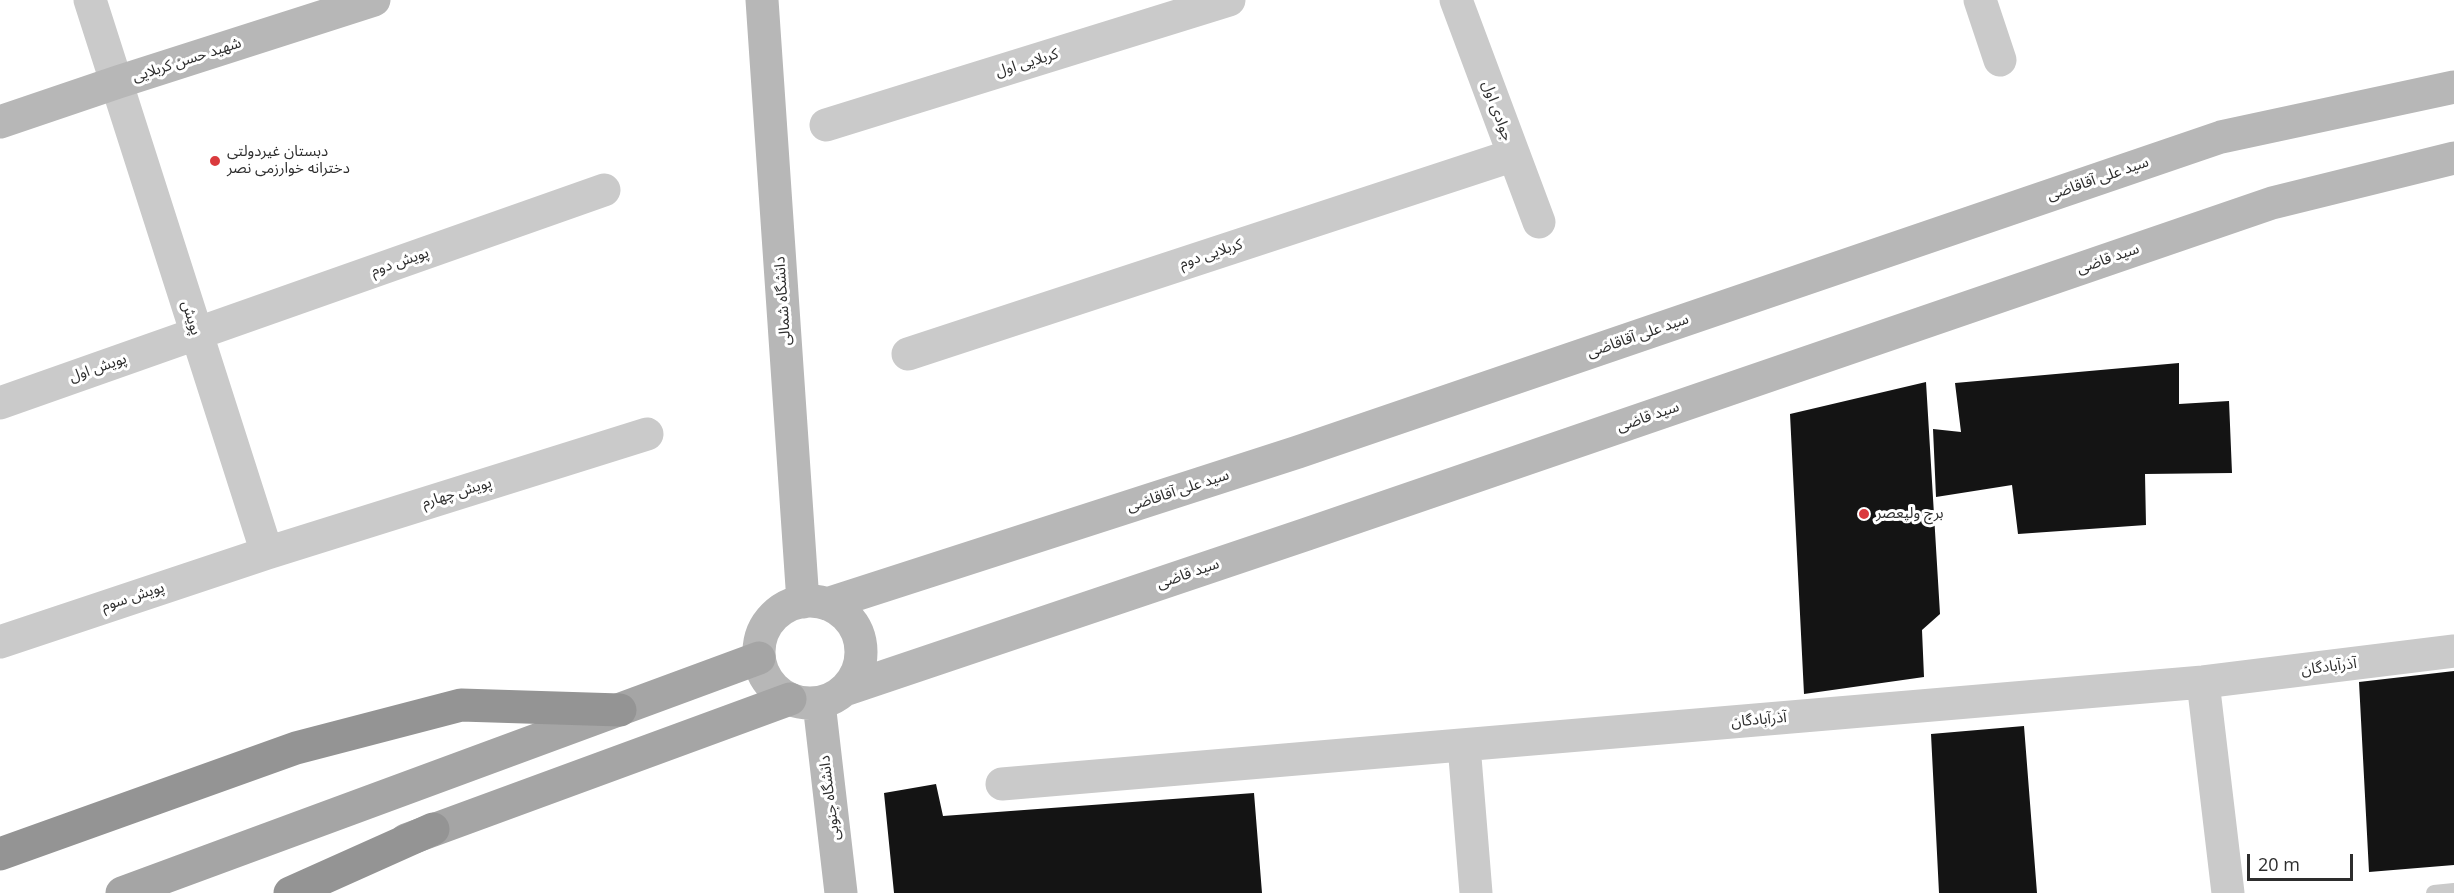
<!DOCTYPE html>
<html>
<head>
<meta charset="utf-8">
<style>
  body { margin:0 }
  #map { position:relative; width:2454px; height:893px; overflow:hidden; background:#fff; font-family:"Open Sans",sans-serif }
  canvas { display:block }
  .scale { position:absolute; left:2247px; top:854px; width:106px; height:27px; box-sizing:border-box; border:3px solid #2d2d2d; border-top:0; padding-left:8px; font-size:18px; line-height:21px; white-space:nowrap; color:#2d2d2d; -webkit-text-stroke:4px #fff; paint-order:stroke }
</style>
</head>
<body>
<div id="map">
<canvas width="2454" height="893"></canvas>
<div class="scale">20 m</div>
</div>
<script>
const ctx = document.querySelector('canvas').getContext('2d');
ctx.lineJoin = 'round';
function fillPath(path, color) {
  ctx.fillStyle = color;
  ctx.fill(path, 'evenodd');
}
function trace(path, color, width, dash) {
  ctx.strokeStyle = color;
  ctx.lineWidth = width;
  ctx.lineCap = dash ? 'butt' : 'round';
  ctx.setLineDash(dash || []);
  ctx.stroke(path);
}
function label(font, color, halo, rows, align = 'center') {
  ctx.font = font + ' "Open Sans","Noto Sans Arabic",sans-serif';
  ctx.lineWidth = 6;
  ctx.setLineDash([]);
  ctx.textBaseline = 'middle';
  ctx.strokeStyle = halo;
  ctx.fillStyle = color;
  for (const [text, x, y, turn = 0] of rows) {
    ctx.save();
    ctx.translate(x, y);
    ctx.rotate((+turn || 0) * Math.PI / 180);
    ctx.textAlign = isNaN(turn) ? turn : align;
    if (halo) ctx.strokeText(text, 0, 0);
    ctx.fillText(text, 0, 0);
    ctx.restore();
  }
}
fillPath(new Path2D(`
  M2179,363V404L2229,401L2232,473L2145,474L2146,525L2018,534L2012,485L1936,497L1933,429L1961,432L1955,383Z
  M1926,382L1940,614L1922,630L1924,677L1804,694L1790,414Z
  M2454,671V865L2369,872L2359,682Z
  M2024,726L2037,893H1939L1931,734Z
  M936,784L943,816L1254,793L1262,893H894L884,793Z`), '#141414');
trace(new Path2D(`
  M2434,893L2454,891`), '#cacaca', 16);
trace(new Path2D(`
  M90,0L267,553
  M1456,0L1539,222
  M1980,0L2000,60
  M826,125L1229,0
  M908,354L1514,155
  M0,403L604,190
  M0,642L267,553L647,434
  M2203,682L2228,893
  M1464,745L1476,893
  M1002,784L2203,682L2454,651`), '#cacaca', 33);
trace(new Path2D(`
  M762,0L803,602
  M0,122L118,82L374,0
  M759 652a51 51 0 1 1 102 0a51 51 0 1 1-102 0Z
  M827,604L1298,452L2221,137L2454,87
  M847,689L1307,534L2272,203L2454,158
  M819,703L841,893`), '#b7b7b7', 33);
trace(new Path2D(`
  M406,840L790,699
  M122,893L759,658`), '#a5a5a5', 33);
trace(new Path2D(`
  M0,854L296,748L461,705L620,710
  M290,893L433,829`), '#949494', 33);
for (const [x, y, r, color] of [
  [215,161,6,"#da3a3d"],
  [1864,514,6,"#da3a3d"]
]) {
  const dot = new Path2D();
  dot.arc(x, y, r, 0, 2 * Math.PI);
  ctx.fillStyle = color;
  ctx.fill(dot);
  trace(dot, '#fff', 2);
}
label('15px', '#2d2d2d', '#fff', [
  ["شهید حسن کربلایی",187,60,-18],
  ["کربلایی اول",1027,63,-17],
  ["جوادی اول",1497,111,70],
  ["سید علی آقاقاضی",2098,179,-19],
  ["کربلایی دوم",1211,254,-18],
  ["سید قاضی",2108,259,-19],
  ["پویش دوم",400,262,-19],
  ["دانشگاه شمالی",783,301,-94],
  ["پویش",191,318,73],
  ["سید علی آقاقاضی",1638,336,-19],
  ["پویش اول",98,368,-19],
  ["سید قاضی",1648,417,-19],
  ["سید علی آقاقاضی",1178,491,-18],
  ["پویش چهارم",457,493,-17],
  ["سید قاضی",1188,574,-19],
  ["پویش سوم",133,597,-18],
  ["آذرآبادگان",2329,667,-7],
  ["آذرآبادگان",1759,720,-5],
  ["دانشگاه جنوبی",830,798,-97]
]);
label('15px', '#2d2d2d', '#fff', [
  ["دبستان غیردولتی",227,152],
  ["دخترانه خوارزمی نصر",227,169],
  ["برج ولیعصر",1876,514]
], 'left');
</script>
</body>
</html>
